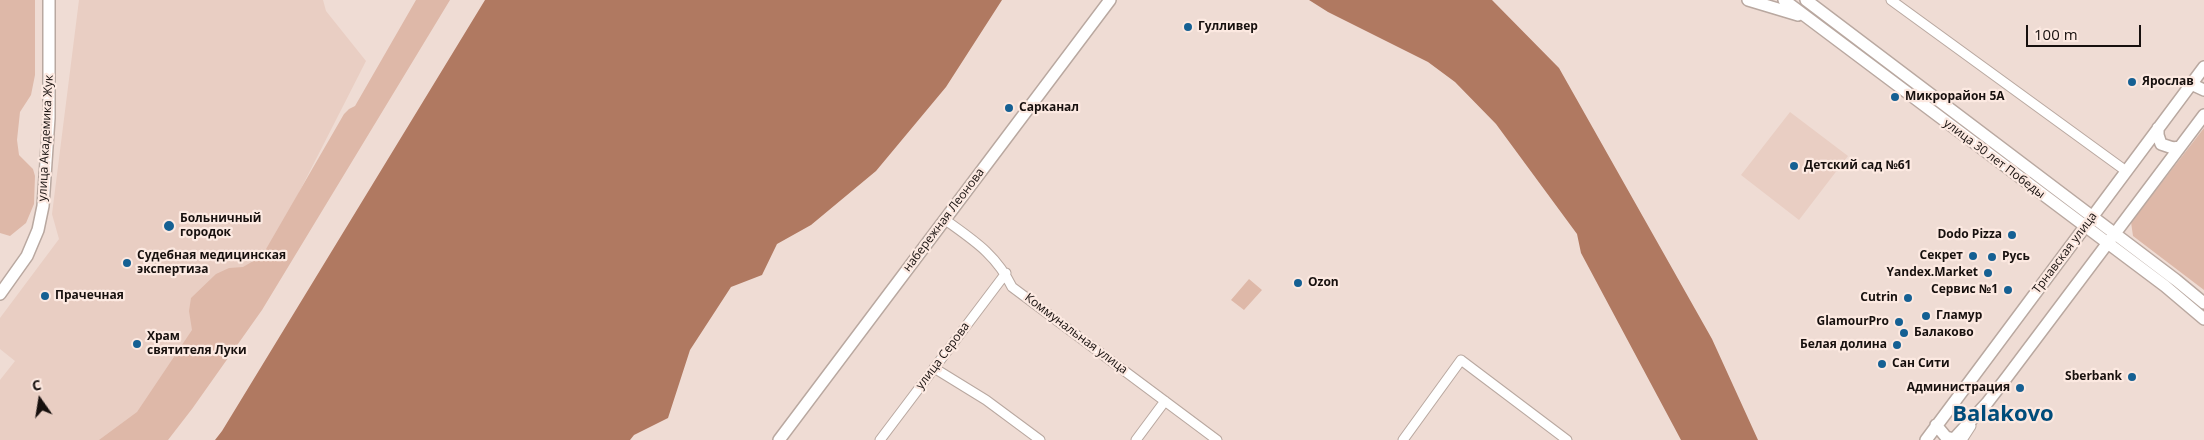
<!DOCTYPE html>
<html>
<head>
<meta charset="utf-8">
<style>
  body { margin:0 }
  #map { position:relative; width:2204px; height:440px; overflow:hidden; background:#efdcd4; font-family:"Open Sans",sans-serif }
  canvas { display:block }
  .north { position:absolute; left:15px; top:375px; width:50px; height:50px; -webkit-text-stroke:4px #fce9e1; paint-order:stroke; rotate:347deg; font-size:14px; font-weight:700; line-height:20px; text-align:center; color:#17100e }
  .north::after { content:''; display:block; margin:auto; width:18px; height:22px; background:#17100e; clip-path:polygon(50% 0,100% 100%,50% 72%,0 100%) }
  .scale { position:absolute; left:2026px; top:25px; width:115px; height:22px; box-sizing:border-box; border:2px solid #17100e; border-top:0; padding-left:6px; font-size:15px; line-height:18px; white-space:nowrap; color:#17100e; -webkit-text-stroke:4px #fce9e1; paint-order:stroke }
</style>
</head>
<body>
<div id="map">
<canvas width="2204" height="440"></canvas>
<div class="north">С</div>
<div class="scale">100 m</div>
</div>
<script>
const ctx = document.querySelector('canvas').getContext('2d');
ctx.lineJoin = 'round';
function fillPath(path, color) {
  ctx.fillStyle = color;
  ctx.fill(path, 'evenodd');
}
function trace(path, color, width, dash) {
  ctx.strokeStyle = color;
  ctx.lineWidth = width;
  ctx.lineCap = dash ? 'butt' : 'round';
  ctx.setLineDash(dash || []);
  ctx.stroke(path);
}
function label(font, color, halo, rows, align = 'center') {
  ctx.font = font + ' "Open Sans",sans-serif';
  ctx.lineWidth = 4.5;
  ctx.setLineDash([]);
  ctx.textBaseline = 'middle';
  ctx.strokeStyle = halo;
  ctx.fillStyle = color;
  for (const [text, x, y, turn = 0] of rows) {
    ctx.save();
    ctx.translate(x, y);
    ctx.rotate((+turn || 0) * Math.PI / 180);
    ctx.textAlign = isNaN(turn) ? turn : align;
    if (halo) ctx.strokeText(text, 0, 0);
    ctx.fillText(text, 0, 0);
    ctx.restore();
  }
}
fillPath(new Path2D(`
  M79,0H323L326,11L366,61L260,269L126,440H0V380L15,361L0,349V318L59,239L52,214Z
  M1790,112L1848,156L1799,220L1741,175Z`), '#e9cec3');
fillPath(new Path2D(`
  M0,0H35V75L31,95L20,112L17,140L19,155L33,169L35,176L34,204L26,223L10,236L0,233Z
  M416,0H450L262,310L192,409L168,440H99L137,412L192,330L189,311L191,298L216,274L229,268L243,267L262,256L344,114L349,109L355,106Z
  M2204,128V290L2133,236L2131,222Z
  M1249,279L1262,290L1244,310L1231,300Z`), '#deb8a8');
fillPath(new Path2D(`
  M485,0H1002L946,87L876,171L811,225L777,244L762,275L731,287L690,350L668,418L634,435L630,440H215L222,431Z
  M1309,0H1492L1559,68L1712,339L1758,440H1681L1581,253L1577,234L1496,124L1455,82L1428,62L1328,12Z`), '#b07961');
const minor = new Path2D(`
  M1891,0L2126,171
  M944,219C973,240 996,254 1012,287L1217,440
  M934,368L986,400L1040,440
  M880,440L1006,273
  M1136,440L1165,401
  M1403,440L1461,360L1567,440
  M1962,440L1971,426`);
const secondary = new Path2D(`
  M1748,0L1798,15
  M1784,0L2165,286L2204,319
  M1806,0L2176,280L2204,303
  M2191,84L2204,90
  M2158,128V135L2161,144L2173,148L2180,147
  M0,294L27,256L38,230L43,206L49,118V0
  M1936,425L1946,437L1954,439
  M779,440L1110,0
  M1926,440L2204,67
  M1953,440L1987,403L2007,377L2204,115`);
trace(minor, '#b9a8a0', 11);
trace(secondary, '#b9a8a0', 14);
trace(minor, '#fff', 9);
trace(secondary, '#fff', 11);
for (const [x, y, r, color] of [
  [1188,27,5,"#156093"],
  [2132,82,5,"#156093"],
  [1895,97,5,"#156093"],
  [1009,108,5,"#156093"],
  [1794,166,5,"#156093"],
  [169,226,6,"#156093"],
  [2012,235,5,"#156093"],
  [1973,256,5,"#156093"],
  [1992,257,5,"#156093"],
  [127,263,5,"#156093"],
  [1988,273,5,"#156093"],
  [1298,283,5,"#156093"],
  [2008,290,5,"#156093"],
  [45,296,5,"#156093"],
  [1908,298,5,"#156093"],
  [1926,316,5,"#156093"],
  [1899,322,5,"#156093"],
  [1904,333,5,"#156093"],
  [137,344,5,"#156093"],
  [1897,345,5,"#156093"],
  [1882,364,5,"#156093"],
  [2132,377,5,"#156093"],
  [2020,388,5,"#156093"]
]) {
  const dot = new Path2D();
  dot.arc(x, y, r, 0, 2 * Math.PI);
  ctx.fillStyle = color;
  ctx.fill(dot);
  trace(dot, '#fce9e1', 2);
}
label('bold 12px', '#17100e', '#fce9e1', [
  ["Гулливер",1198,27],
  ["Ярослав",2142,82],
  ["Микрорайон 5А",1905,97],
  ["Сарканал",1019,108],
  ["Детский сад №61",1804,166],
  ["Больничный",180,219],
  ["городок",180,233],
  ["Dodo Pizza",2002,235,"right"],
  ["Судебная медицинская",137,256],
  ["экспертиза",137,270],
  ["Секрет",1963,256,"right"],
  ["Русь",2002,257],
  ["Yandex.Market",1978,273,"right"],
  ["Ozon",1308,283],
  ["Сервис №1",1998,290,"right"],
  ["Прачечная",55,296],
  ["Cutrin",1898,298,"right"],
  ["Гламур",1936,316],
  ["GlamourPro",1889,322,"right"],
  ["Балаково",1914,333],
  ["Храм",147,337],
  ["святителя Луки",147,351],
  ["Белая долина",1887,345,"right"],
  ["Сан Сити",1892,364],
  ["Sberbank",2122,377,"right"],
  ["Администрация",2010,388,"right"]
], 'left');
label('12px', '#17100e', '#fce9e1', [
  ["улица Академика Жук",46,138,-87],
  ["улица 30 лет Победы",1994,159,37],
  ["набережная Леонова",944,220,-53],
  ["Трнавская улица",2065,253,-53],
  ["Коммунальная улица",1076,334,37],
  ["улица Серова",943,356,-53]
]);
label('bold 22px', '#004c7a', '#fce9e1', [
  ["Balakovo",2003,415]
]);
</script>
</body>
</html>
